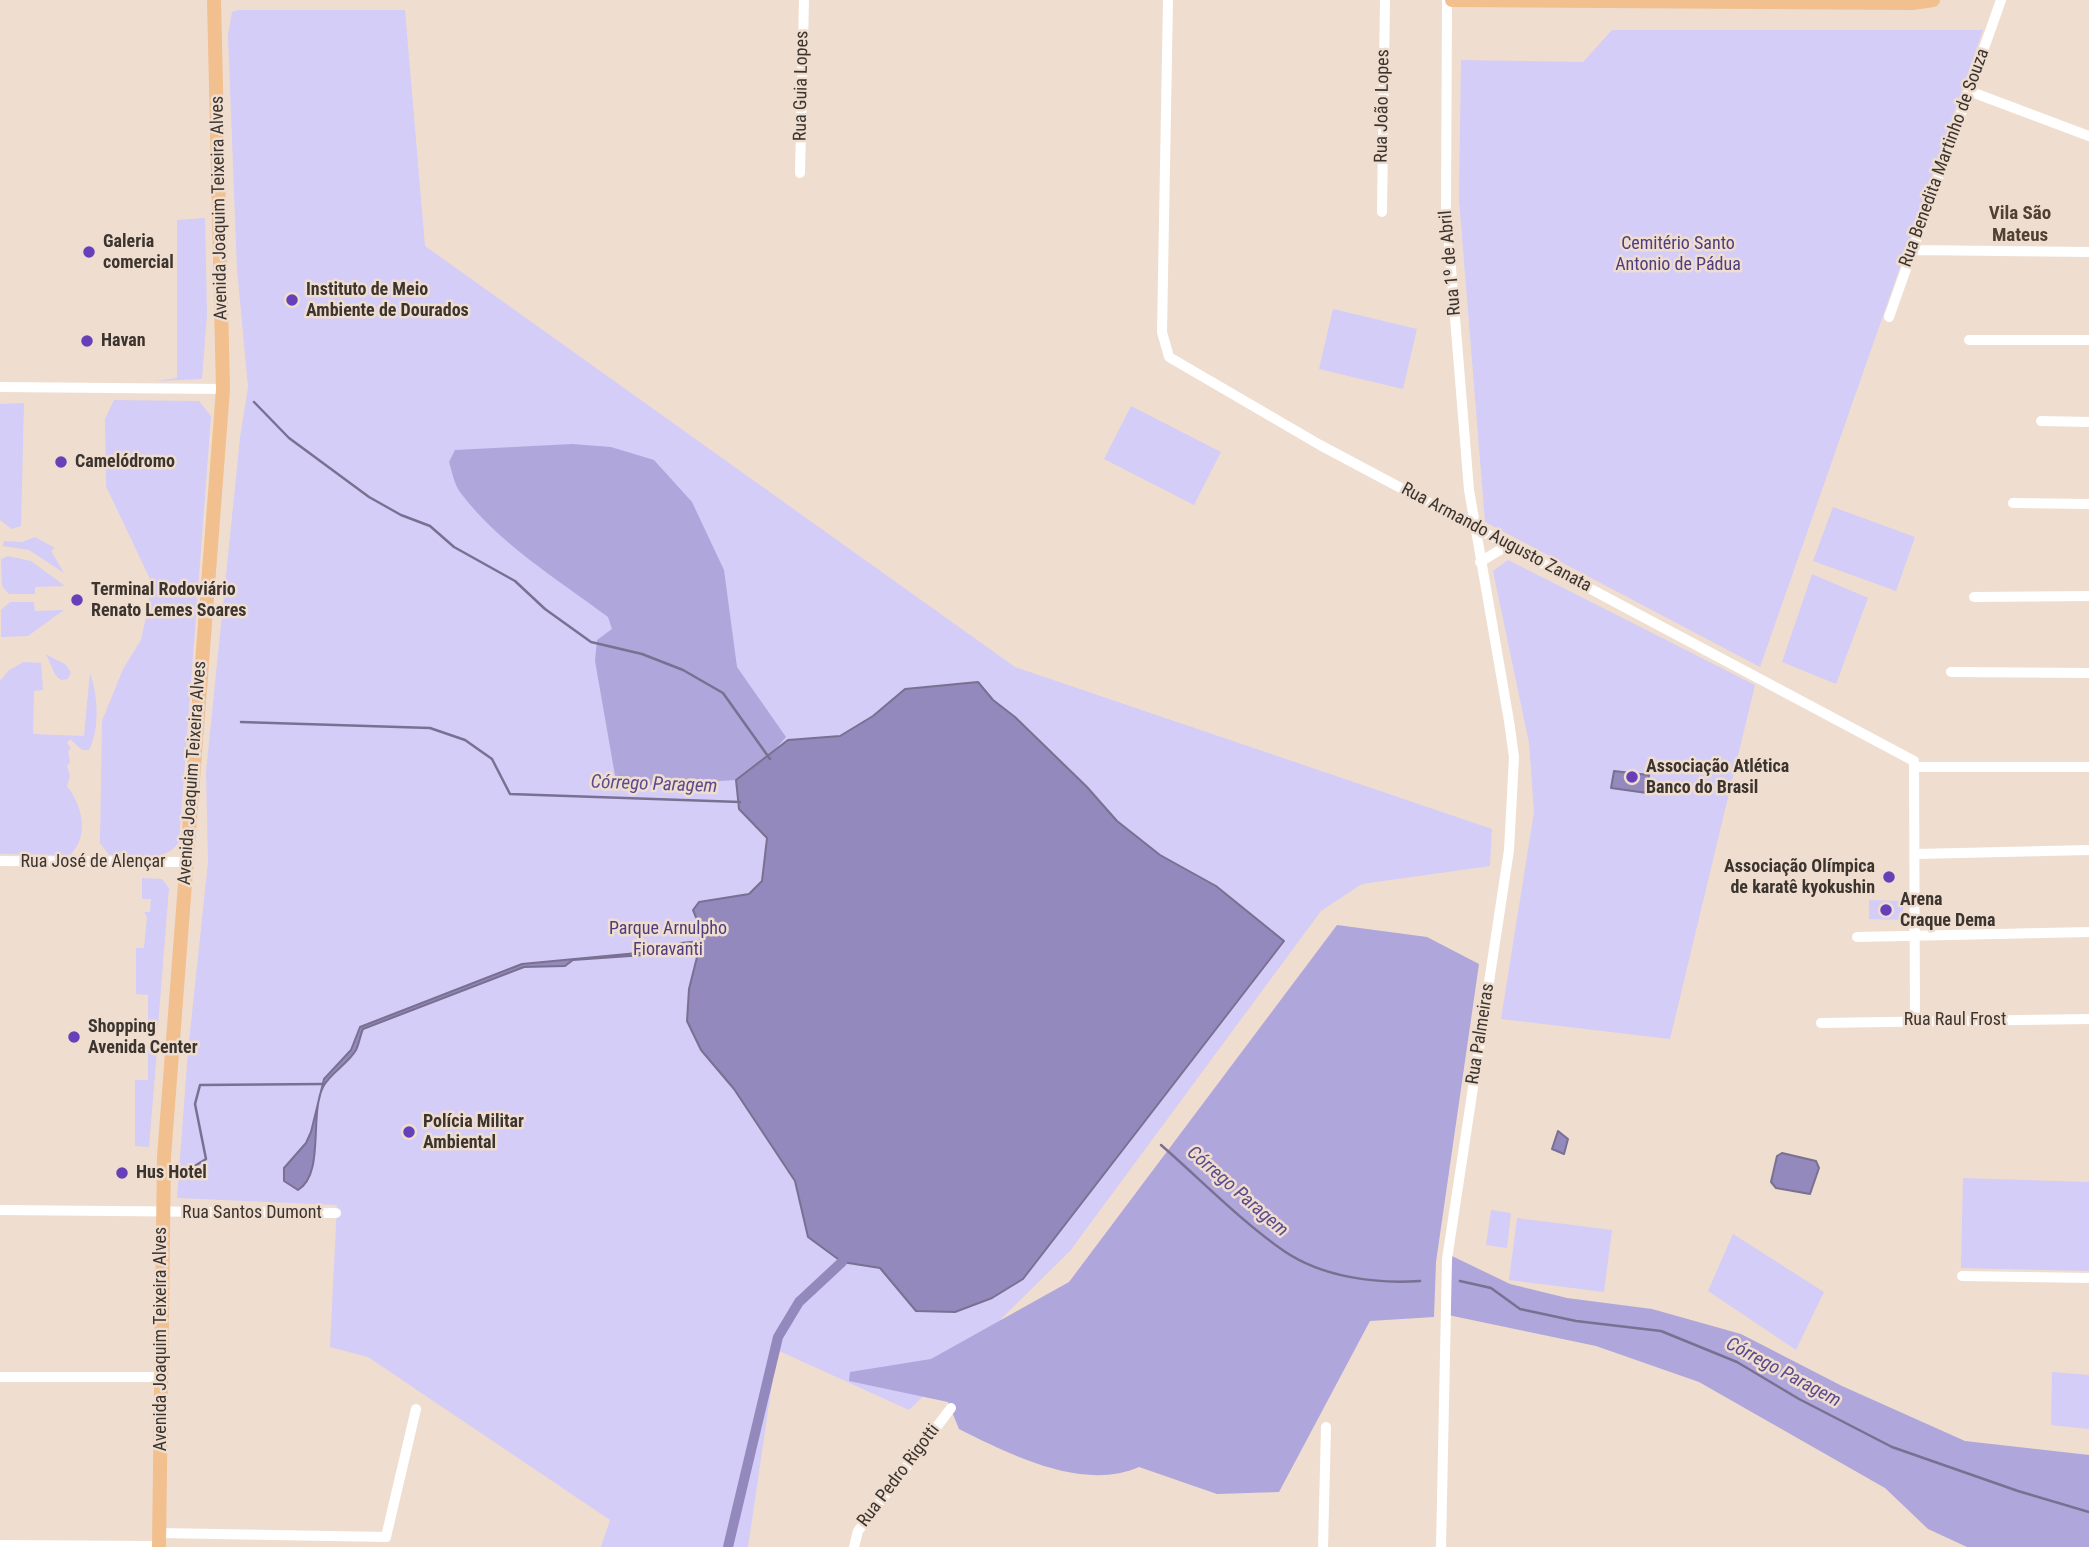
<!DOCTYPE html>
<html>
<head>
<meta charset="utf-8">
<style>
  body { margin:0 }
  canvas { display:block; background:#efddcf }
</style>
</head>
<body>
<canvas width="2089" height="1547"></canvas>
<script>
const ctx = document.querySelector('canvas').getContext('2d');
ctx.lineJoin = 'round';
function fillPath(path, color) {
  ctx.fillStyle = color;
  ctx.fill(path, 'evenodd');
}
function trace(path, color, width, dash) {
  ctx.strokeStyle = color;
  ctx.lineWidth = width;
  ctx.lineCap = dash ? 'butt' : 'round';
  ctx.setLineDash(dash || []);
  ctx.stroke(path);
}
function label(font, color, halo, rows, align = 'center') {
  ctx.font = font + ' "Roboto Condensed",sans-serif';
  ctx.lineWidth = 5;
  ctx.setLineDash([]);
  ctx.textBaseline = 'middle';
  ctx.strokeStyle = halo;
  ctx.fillStyle = color;
  for (const [text, x, y, turn = 0] of rows) {
    ctx.save();
    ctx.translate(x, y);
    ctx.rotate((+turn || 0) * Math.PI / 180);
    ctx.textAlign = isNaN(turn) ? turn : align;
    if (halo) ctx.strokeText(text, 0, 0);
    ctx.fillText(text, 0, 0);
    ctx.restore();
  }
}
fillPath(new Path2D(`
  M238,10H405L425,246L1015,667L1492,829L1490,866L1362,884L1321,911L1070,1251L909,1410L777,1350L748,1547H601L610,1520L368,1357L330,1347L337,1205L177,1198L188,1051L208,862L206,772L240,438L248,387L237,269L228,35L232,12Z
  M1612,30H1983L1760,667L1485,522L1459,199L1461,60L1583,62Z
  M205,218L207,314L202,379L156,381L177,378V220Z
  M1333,309L1417,329L1403,389L1319,369Z
  M114,400L199,401L211,416L179,842C165,864 132,855 109,855L100,843L102,721L123,669L141,640L149,603V577L106,486L105,419Z
  M24,403L21,526L12,529L0,520V404Z
  M1131,406L1221,452L1194,505L1104,459Z
  M1833,507L1915,537L1896,591L1813,561Z
  M35,537L55,548L51,551L64,573L29,550L3,546L4,541L22,542Z
  M8,556L31,561L65,586L35,587V594H9L2,586L1,559Z
  M1508,560L1755,685L1670,1039L1501,1019L1534,812L1529,743L1493,571Z
  M1812,574L1868,598L1836,684L1782,662Z
  M10,602H34L35,611L64,610L28,636L1,637V610Z
  M45,654L65,664L71,672L68,679L61,680C52,675 52,662 45,654Z
  M24,662L41,663L43,690L34,691L33,734L84,736L90,673C98,695 100,729 89,750H82L70,739L67,743L71,748L68,751L70,762L67,766L70,776L67,786C82,805 90,836 70,855L0,854V681L9,670Z
  M142,878L162,879L169,888L158,1026L155,1029H148V995L136,994V948H144L147,917L144,912H150L151,899H142Z
  M1869,900L1903,901V920L1869,919Z
  M148,1047L157,1050L149,1147L135,1146V1080H148Z
  M1963,1178L2089,1182V1271L1961,1268Z
  M1491,1210L1511,1213L1507,1248L1486,1245Z
  M1517,1218L1612,1230L1604,1292L1509,1280Z
  M1733,1234L1824,1292L1796,1350L1708,1291Z
  M2052,1372L2089,1375V1429L2051,1425Z`), '#d4cdf7');
fillPath(new Path2D(`
  M572,444L611,447L654,460L692,502L724,570L737,667L786,737L772,753L736,780L617,787L595,661L597,640L612,629L608,617C557,579 498,543 460,492C454,484 452,471 449,462L455,450Z
  M1337,925L1427,937L1479,964L1436,1262L1434,1317L1370,1321L1279,1492L1217,1494L1139,1467C1083,1492 1009,1454 959,1429L948,1402L849,1381L850,1372L931,1359L1069,1282Z
  M1452,1256L1510,1284L1567,1298L1652,1309L1741,1334L1842,1386L1965,1441L2089,1455V1547H1967L1928,1529L1885,1488L1699,1382L1596,1346L1448,1315Z`), '#afa6db');
const water = new Path2D(`
  M978,682L993,700L1015,717L1087,787L1117,821L1160,855L1216,886L1284,941L1023,1279L992,1298L955,1312L916,1311L880,1268L842,1262L808,1237L795,1181L734,1089L701,1050L687,1021L689,989L699,949L682,946L673,953L573,960L565,966L524,967L363,1029C360,1036 359,1044 356,1050C348,1064 330,1073 323,1087C309,1115 325,1174 298,1190L284,1181V1168L306,1143L311,1132L324,1079L351,1050L360,1027L522,964L669,950L681,943L700,941V927L693,910L699,902L749,894L762,881L767,838L739,809L736,780L788,740L840,736L873,716L905,689Z
  M1614,771L1649,775L1647,793L1611,788Z
  M1558,1131L1568,1139L1564,1154L1552,1149Z
  M1782,1153L1816,1161L1819,1168L1810,1194L1776,1188L1771,1182L1777,1156Z`);
fillPath(water, '#9389bd');
trace(water, '#797092', 2);
trace(new Path2D(`
  M254,402L289,438L369,497L401,515L430,526L454,547L515,581L545,609L591,642L642,654L683,670L723,693L770,759
  M241,722L430,728L465,740L492,759L510,794L740,802
  M1161,1145C1200,1179 1242,1222 1284,1251C1322,1277 1375,1284 1420,1281
  M180,1168L190,1169L206,1159L195,1104L200,1085L323,1084
  M1460,1281L1491,1288L1520,1309L1576,1321L1661,1331L1737,1362L1799,1399L1892,1447L2018,1491L2089,1512`), '#797092', 2.5);
trace(new Path2D(`
  M728,1547L778,1337L799,1302L842,1262`), '#9389bd', 10);
trace(new Path2D(`
  M1168,0L1162,332L1169,357L1320,445L1914,761L1915,1020
  M1969,91L2089,136
  M800,173L804,0
  M1382,212L1385,0
  M1912,250L2089,252
  M1889,317L2001,0
  M1969,340H2089
  M0,387L223,389
  M2041,421L2089,422
  M2013,503L2089,504
  M1480,562L1508,545
  M1974,597L2089,596
  M1951,672L2089,673
  M1915,767H2089
  M1916,854L2089,850
  M0,861L185,862
  M1857,937L2089,932
  M1821,1023L2089,1019
  M0,1210L336,1213
  M1962,1276L2089,1278
  M0,1377H161
  M160,1533L386,1537L416,1409
  M0,1545L159,1546
  M854,1547L858,1531L951,1408
  M1323,1547L1326,1427
  M1441,1547L1447,1259L1509,850L1514,757L1509,721L1469,490L1446,207L1447,0`), '#fff', 10);
trace(new Path2D(`
  M1452,0L1913,3L1933,0
  M159,1547L164,1157L223,389L214,0`), '#f2bf8e', 14);
for (const [x, y, r, color] of [
  [89,252,7,"#6640b9"],
  [292,300,7,"#6640b9"],
  [87,341,7,"#6640b9"],
  [61,462,7,"#6640b9"],
  [77,600,7,"#6640b9"],
  [1632,777,7,"#6640b9"],
  [1889,877,7,"#6640b9"],
  [1886,910,7,"#6640b9"],
  [74,1037,7,"#6640b9"],
  [409,1132,7,"#6640b9"],
  [122,1173,7,"#6640b9"]
]) {
  const dot = new Path2D();
  dot.arc(x, y, r, 0, 2 * Math.PI);
  ctx.fillStyle = color;
  ctx.fill(dot);
  trace(dot, '#efddcf', 2.5);
}
label('18px', '#3c352f', '#efddcf', [
  ["Rua Guia Lopes",802,86,-89],
  ["Rua João Lopes",1383,106,-89],
  ["Rua Benedita Martinho de Souza",1945,158,-70],
  ["Avenida Joaquim Teixeira Alves",220,208,-91],
  ["Rua 1º de Abril",1451,263,-95],
  ["Rua Armando Augusto Zanata",1496,538,28],
  ["Avenida Joaquim Teixeira Alves",193,773,-86],
  ["Rua José de Alençar",93,862],
  ["Rua Raul Frost",1955,1020],
  ["Rua Palmeiras",1481,1034,-81],
  ["Rua Santos Dumont",252,1213],
  ["Avenida Joaquim Teixeira Alves",161,1339,-90],
  ["Rua Pedro Rigotti",899,1476,-53]
]);
label('bold 18px', '#3c352f', '#efddcf', [
  ["Galeria",103,242],
  ["comercial",103,263],
  ["Instituto de Meio",306,290],
  ["Ambiente de Dourados",306,311],
  ["Havan",101,341],
  ["Camelódromo",75,462],
  ["Terminal Rodoviário",91,590],
  ["Renato Lemes Soares",91,611],
  ["Associação Atlética",1646,767],
  ["Banco do Brasil",1646,788],
  ["Associação Olímpica",1875,867,"right"],
  ["de karatê kyokushin",1875,888,"right"],
  ["Arena",1900,900],
  ["Craque Dema",1900,921],
  ["Shopping",88,1027],
  ["Avenida Center",88,1048],
  ["Polícia Militar",423,1122],
  ["Ambiental",423,1143],
  ["Hus Hotel",136,1173]
], 'left');
label('18px', '#4e3d7f', '#efddcf', [
  ["Cemitério Santo",1678,244],
  ["Antonio de Pádua",1678,265],
  ["Parque Arnulpho",668,929],
  ["Fioravanti",668,950]
]);
label('bold 19px', '#504135', '#efddcf', [
  ["Vila São",2020,214],
  ["Mateus",2020,236]
]);
label('italic 19px', '#5b4b8e', '#efddcf', [
  ["Córrego Paragem",654,785,2],
  ["Córrego Paragem",1237,1192,41],
  ["Córrego Paragem",1783,1373,28]
]);
</script>
</body>
</html>
